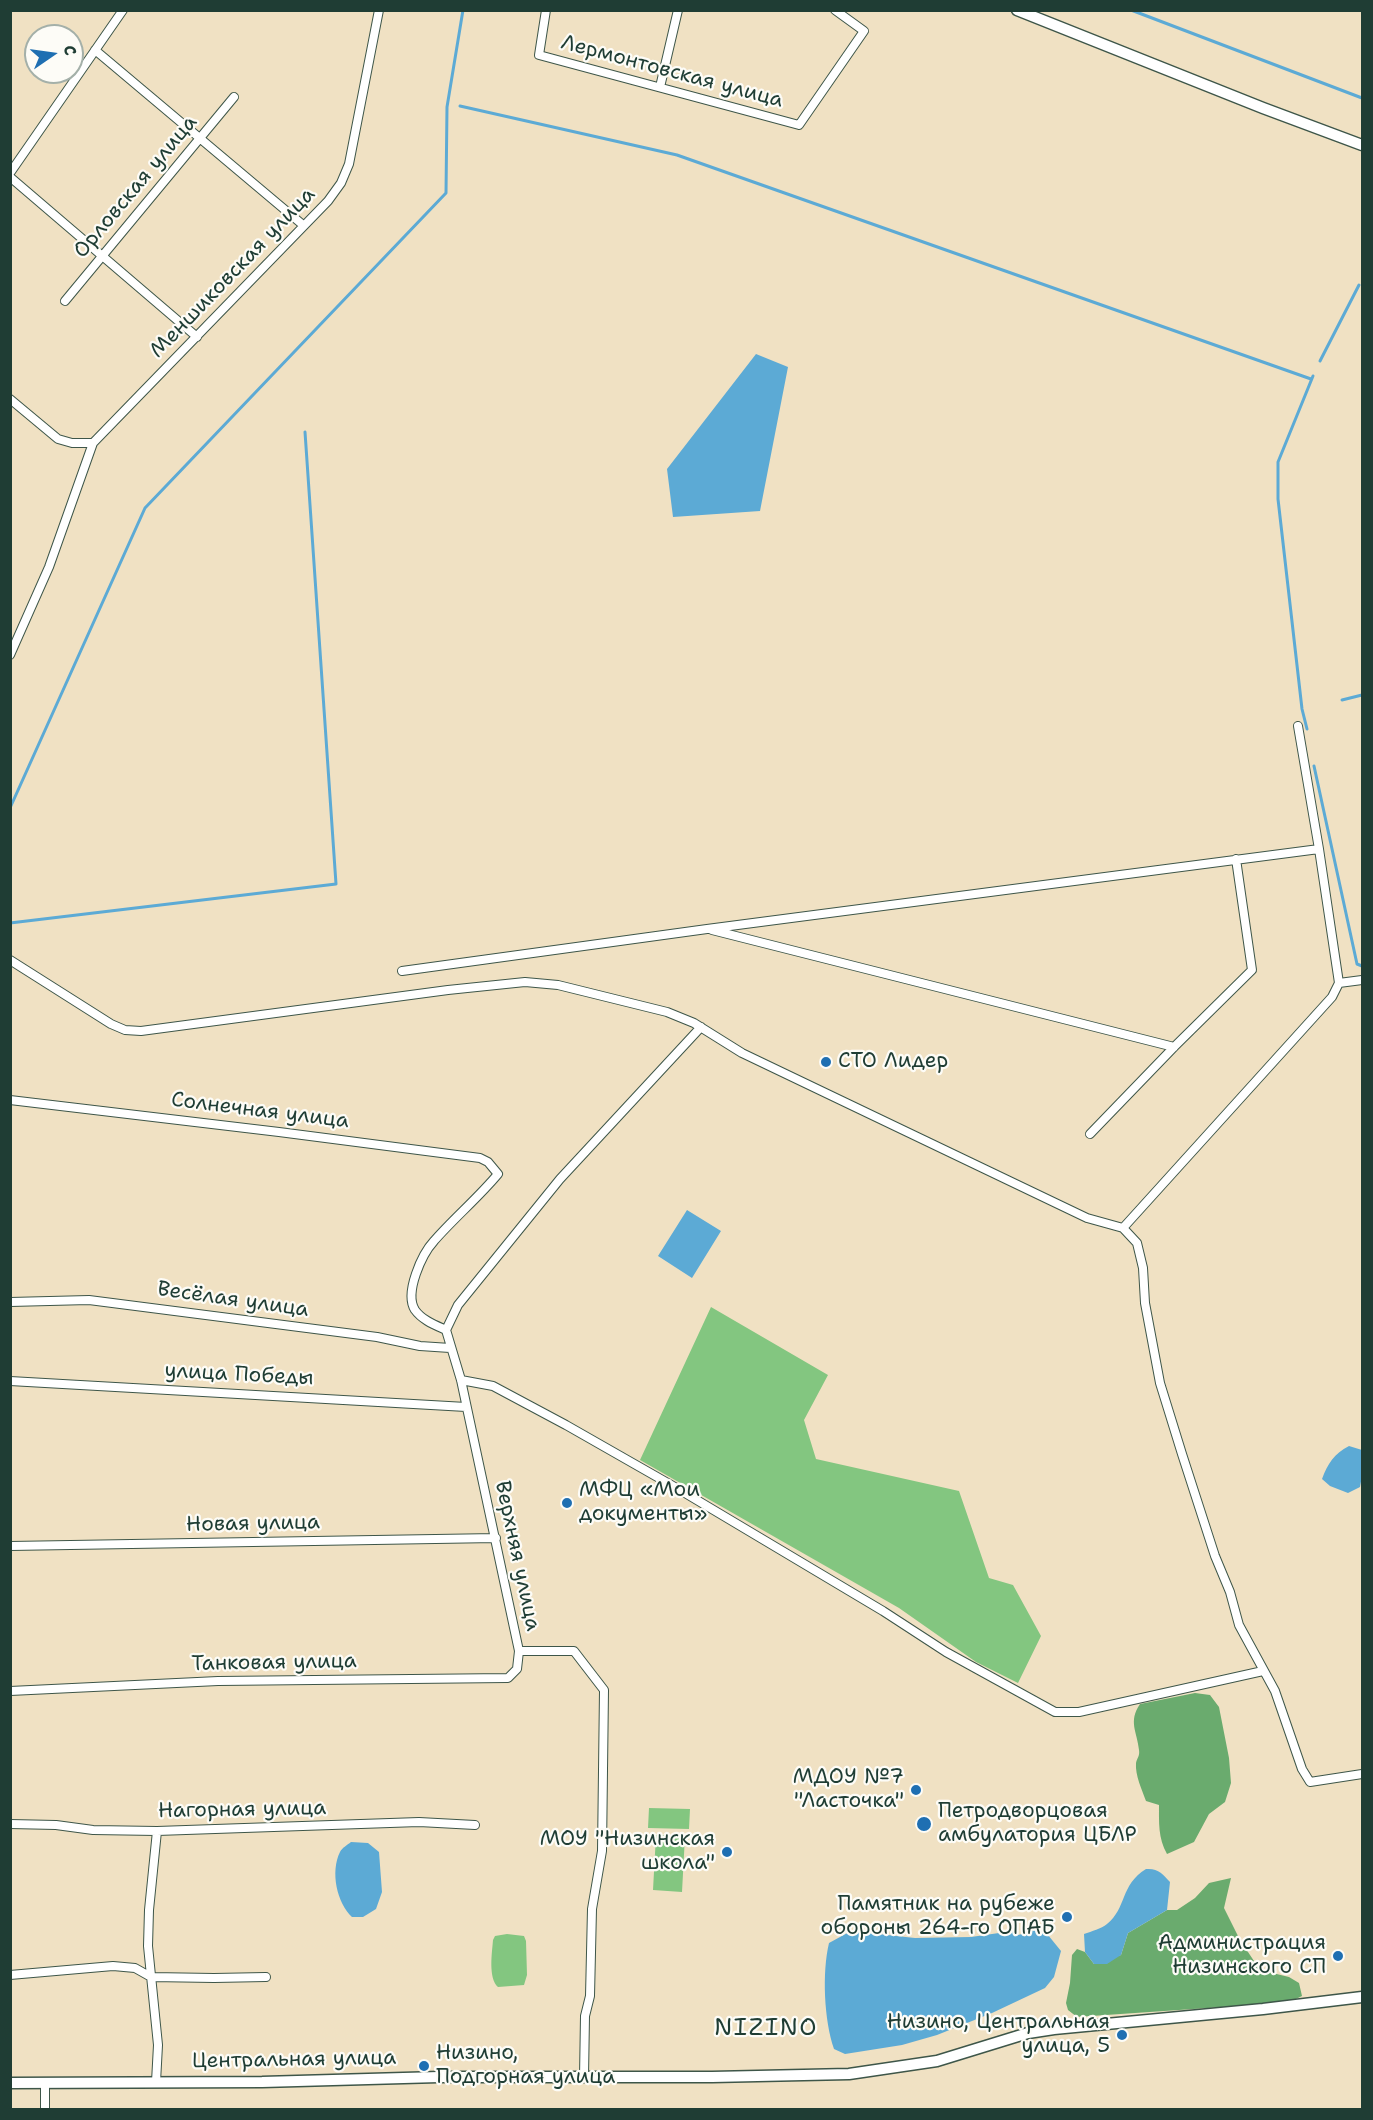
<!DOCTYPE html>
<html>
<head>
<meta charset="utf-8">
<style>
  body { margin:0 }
  #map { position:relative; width:1373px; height:2120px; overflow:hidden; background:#f0e1c3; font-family:"Shantell Sans",sans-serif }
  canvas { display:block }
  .frame { position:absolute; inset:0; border:12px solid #1f3d34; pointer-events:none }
  .north { position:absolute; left:24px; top:24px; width:60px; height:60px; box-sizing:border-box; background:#fdfcf7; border:2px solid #a4b0a9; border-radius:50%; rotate:77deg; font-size:16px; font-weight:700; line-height:24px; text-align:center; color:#1f3d34 }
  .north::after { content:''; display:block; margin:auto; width:21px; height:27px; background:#1f6fb2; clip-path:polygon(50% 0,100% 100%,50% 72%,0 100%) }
</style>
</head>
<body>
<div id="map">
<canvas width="1373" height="2120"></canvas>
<div class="frame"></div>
<div class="north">С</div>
</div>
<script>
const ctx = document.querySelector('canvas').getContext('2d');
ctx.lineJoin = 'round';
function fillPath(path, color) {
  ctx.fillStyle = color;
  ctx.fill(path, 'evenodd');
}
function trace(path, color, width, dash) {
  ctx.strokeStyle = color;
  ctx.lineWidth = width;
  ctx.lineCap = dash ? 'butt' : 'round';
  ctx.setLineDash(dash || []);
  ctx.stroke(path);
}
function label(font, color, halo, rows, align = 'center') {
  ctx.font = font + ' "Shantell Sans",sans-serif';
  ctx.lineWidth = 4.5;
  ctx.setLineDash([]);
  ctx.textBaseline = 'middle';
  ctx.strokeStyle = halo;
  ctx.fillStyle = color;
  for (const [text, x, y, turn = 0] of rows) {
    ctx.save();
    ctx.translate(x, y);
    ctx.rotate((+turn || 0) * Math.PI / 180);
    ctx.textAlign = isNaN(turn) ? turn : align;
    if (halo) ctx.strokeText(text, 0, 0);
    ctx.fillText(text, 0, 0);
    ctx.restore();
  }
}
fillPath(new Path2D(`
  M711,1307L828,1375L804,1420L816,1459L959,1491L989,1578L1013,1585L1041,1636L1018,1683L976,1662L899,1608L640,1460Z
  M649,1808L690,1809L689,1829L648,1828Z
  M656,1835L685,1836L682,1892L653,1890Z
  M507,1934L524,1936L526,1941L527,1975L524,1985L498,1987C488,1978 492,1953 493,1940L495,1936Z`), '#83c680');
fillPath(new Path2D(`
  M1195,1693L1210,1695L1219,1707L1229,1758L1231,1783L1225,1802L1209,1814L1194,1842L1167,1854C1158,1838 1159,1822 1159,1805L1146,1801C1142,1790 1135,1775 1136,1763C1137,1758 1140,1756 1139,1750C1137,1731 1128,1722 1140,1704Z
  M1231,1878L1224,1908L1240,1940L1260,1970L1289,1977L1299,1983L1302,1996L1294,2000L1266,2004L1077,2017L1068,2010L1066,2003L1070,1983L1072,1955L1077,1949L1085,1952L1094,1964L1121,1955L1128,1933L1167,1910H1177L1195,1898L1209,1883Z`), '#6aab6e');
fillPath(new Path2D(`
  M756,354L788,367L760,511L673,517L667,469Z
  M687,1210L721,1231L692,1278L658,1256Z
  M1349,1446L1362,1450V1476L1360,1487L1348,1493L1330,1486L1322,1479C1328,1463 1334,1454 1349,1446Z
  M351,1842L368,1843L379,1852L382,1892L376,1909L363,1917H352C337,1903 330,1872 340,1852C342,1848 347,1845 351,1842Z
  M1146,1869C1158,1868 1163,1874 1170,1882L1167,1910L1128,1933L1121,1955L1107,1964H1094L1085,1952L1084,1934C1092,1931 1101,1929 1107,1924C1127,1908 1120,1885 1146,1869Z
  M1038,1930L1048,1935L1061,1951L1054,1977L1045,1988L992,2013L937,2035L902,2045L845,2054L834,2049C824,2020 822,1972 829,1943L851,1931L915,1938L971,1937L1013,1931L1014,1936L1022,1934V1931Z`), '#5caad5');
trace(new Path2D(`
  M1131,10L1362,98
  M460,106L677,155L1311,379
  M1320,361L1359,285
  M1342,700L1362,695
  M1307,729L1302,709L1278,499V462L1313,376
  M1314,766L1357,964L1362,966
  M10,808L145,508L446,193L447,107L463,10
  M10,923L336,884L305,432`), '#5caad5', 3);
const minor = new Path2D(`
  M546,10L539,55L799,125L864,31L835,10
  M95,50L303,225
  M660,87L678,10
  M10,173L123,10
  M10,177L197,337
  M65,301L234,97
  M10,399L58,439L72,443H93L328,201L341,183L349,164L379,10
  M10,655L49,567L93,443
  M1298,726L1319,849L1339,983
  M712,930L1174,1047
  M10,960L111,1024L125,1030L141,1031L448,990L525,982L558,985L667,1012L694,1023L742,1053L1087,1218L1123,1228L1137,1243L1143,1268L1145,1303L1160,1383L1182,1454L1215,1556L1230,1592L1239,1625L1275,1691L1302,1769L1310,1782L1362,1774
  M402,971L707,929L1319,849
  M10,1100L279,1132L480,1158L488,1162L498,1174C478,1198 454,1218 434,1241C422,1254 404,1293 415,1310C422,1320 435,1325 446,1330L461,1380L519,1651L517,1669L508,1678L218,1681L10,1691
  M1090,1134L1174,1047L1252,970L1236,859
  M1123,1228L1332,997L1339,983L1362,980
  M10,1302L89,1300L377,1337L420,1346L450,1348
  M446,1330L458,1305L560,1179L701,1027
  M461,1380L493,1386L566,1425L680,1490L883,1611L946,1652L1055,1712H1079L1263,1671
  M10,1381L466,1407
  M10,1546L496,1538
  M519,1651H574L604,1690L602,1851L592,1909L590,1996L585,2016L584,2077
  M10,1824L56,1825L93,1830L157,1831L419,1822L475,1825
  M10,1975L113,1966L135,1968L151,1977L214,1978L266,1977
  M45,2082V2110
  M156,2082L158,2045L148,1946L149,1910L157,1831`);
const tertiary = new Path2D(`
  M1017,10L1263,108L1362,145
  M10,2083L262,2082L439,2077H712L849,2074L937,2061L1028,2033L1054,2029L1263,2009L1362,1997`);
trace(minor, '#3e5649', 10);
trace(tertiary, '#3e5649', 13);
trace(minor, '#fff', 8);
trace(tertiary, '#fff', 10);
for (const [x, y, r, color] of [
  [826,1062,6,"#1f6fb2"],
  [567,1503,6,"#1f6fb2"],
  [916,1790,6,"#1f6fb2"],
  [924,1824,8,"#1f6fb2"],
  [727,1852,6,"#1f6fb2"],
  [1067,1917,6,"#1f6fb2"],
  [1338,1956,6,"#1f6fb2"],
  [1122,2035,6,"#1f6fb2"],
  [424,2066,6,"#1f6fb2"]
]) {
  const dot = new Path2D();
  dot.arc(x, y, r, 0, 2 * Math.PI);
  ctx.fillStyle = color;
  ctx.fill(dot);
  trace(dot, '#fdfcf7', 2);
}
label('21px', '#1f3d34', '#fdfcf7', [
  ["Лермонтовская улица",672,72,15],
  ["Орловская улица",136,187,-50],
  ["Меншиковская улица",233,273,-46],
  ["Солнечная улица",260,1111,7],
  ["Весёлая улица",233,1300,8],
  ["улица Победы",239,1375,3],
  ["Новая улица",253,1524,-1],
  ["Верхняя улица",517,1556,78],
  ["Танковая улица",274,1663,-1],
  ["Нагорная улица",242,1810,-1],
  ["Центральная улица",294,2060,-1]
]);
label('21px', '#1f3d34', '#fdfcf7', [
  ["СТО Лидер",838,1062,"left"],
  ["МФЦ «Мои",579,1491,"left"],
  ["документы»",579,1515,"left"],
  ["МДОУ №7",904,1778],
  ["\"Ласточка\"",904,1802],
  ["Петродворцовая",938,1812,"left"],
  ["амбулатория ЦБЛР",938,1836,"left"],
  ["МОУ \"Низинская",715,1840],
  ["школа\"",715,1864],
  ["Памятник на рубеже",1055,1905],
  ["обороны 264-го ОПАБ",1055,1929],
  ["Администрация",1326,1944],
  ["Низинского СП",1326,1968],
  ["Низино, Центральная",1110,2023],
  ["улица, 5",1110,2047],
  ["Низино,",436,2054,"left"],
  ["Подгорная улица",436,2078,"left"]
], 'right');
ctx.letterSpacing = '1.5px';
label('24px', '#1f3d34', '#fdfcf7', [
  ["NIZINO",766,2029]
]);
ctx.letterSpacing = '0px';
</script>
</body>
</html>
